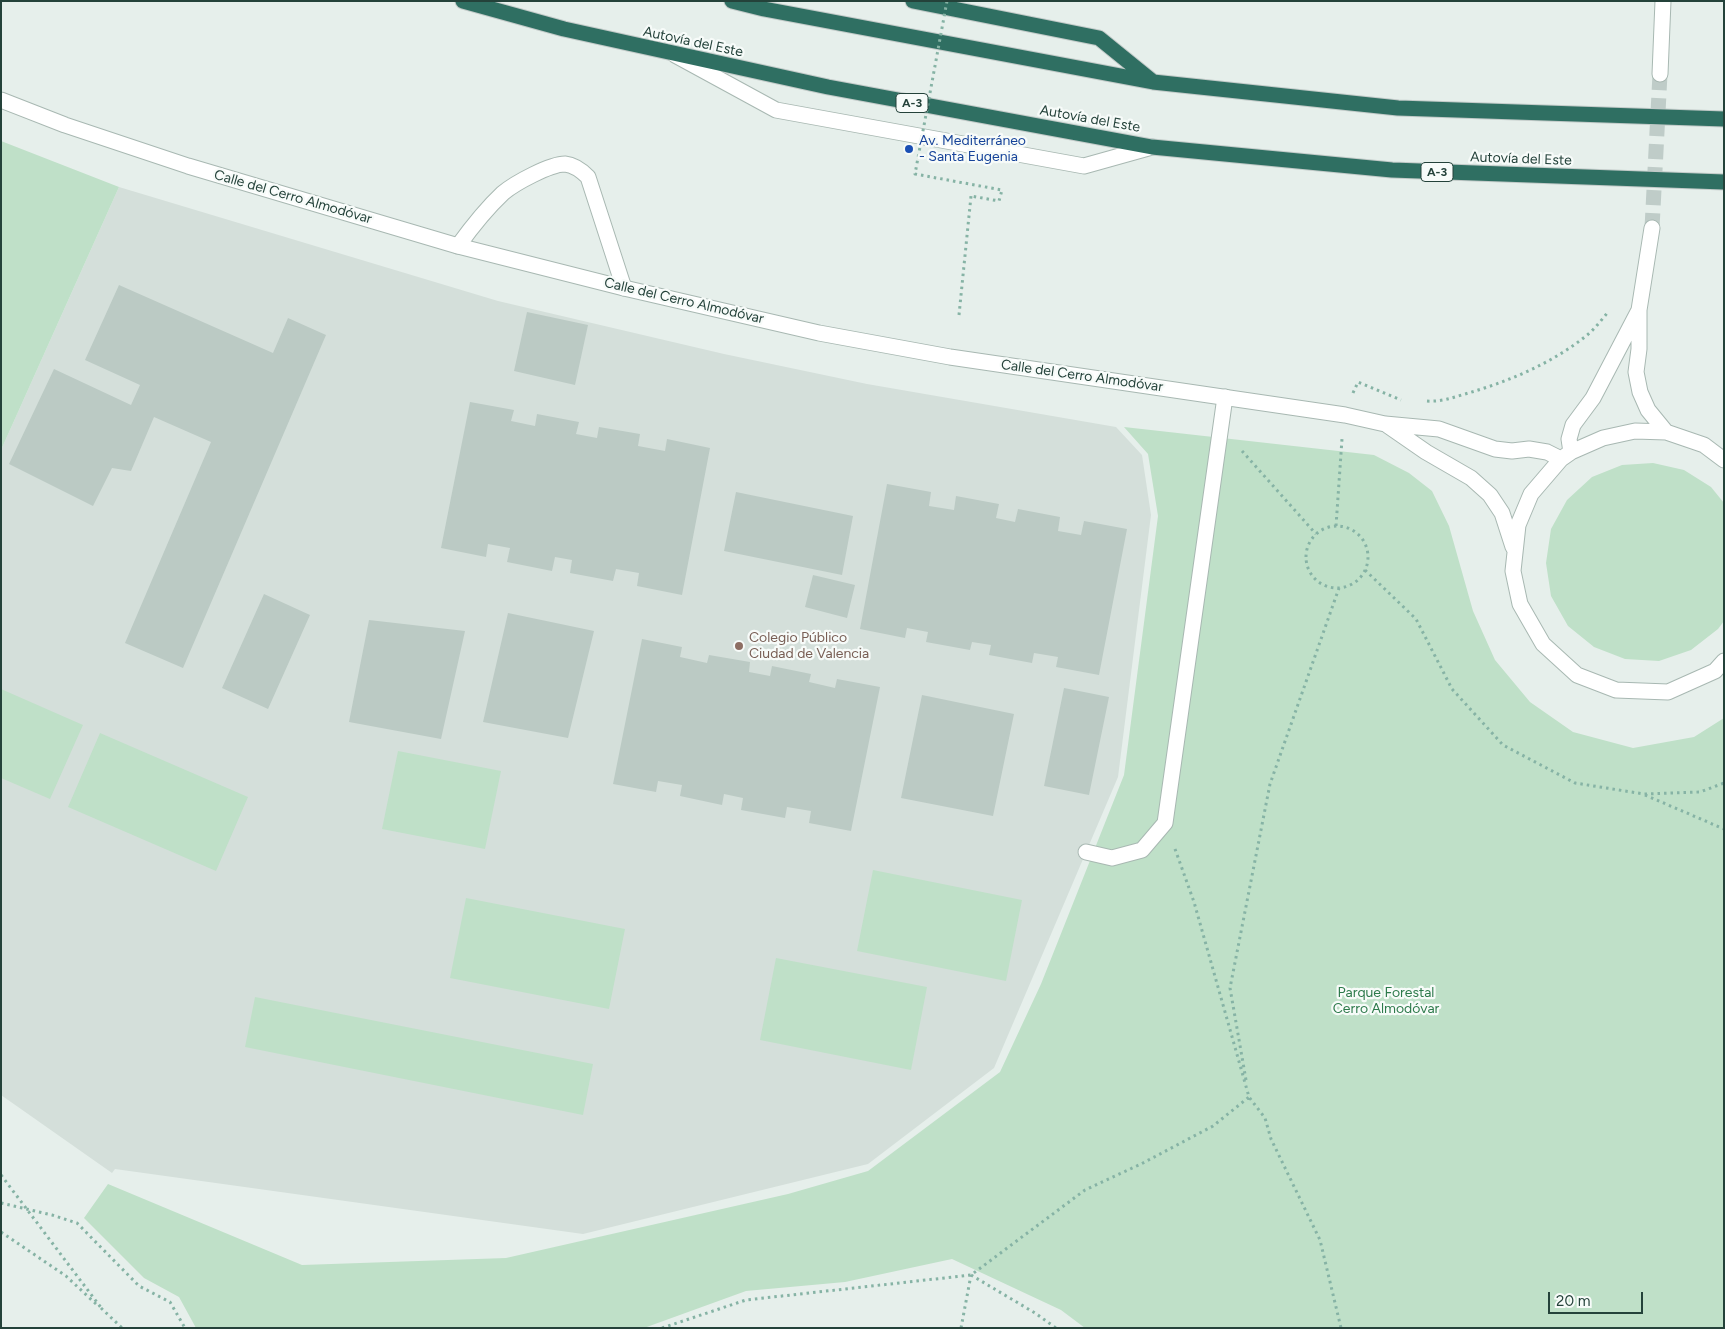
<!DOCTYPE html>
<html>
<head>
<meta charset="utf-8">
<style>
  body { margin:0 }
  #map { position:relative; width:1725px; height:1329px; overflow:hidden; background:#e6efeb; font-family:Figtree,sans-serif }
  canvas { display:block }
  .frame { position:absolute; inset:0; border:2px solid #24423a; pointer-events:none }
  .scale { position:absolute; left:1548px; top:1292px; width:95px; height:22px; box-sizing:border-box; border:2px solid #24423a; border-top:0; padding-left:6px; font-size:15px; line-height:18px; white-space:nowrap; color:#24423a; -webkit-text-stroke:4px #f7fbf9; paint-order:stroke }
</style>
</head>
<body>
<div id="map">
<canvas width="1725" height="1329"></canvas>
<div class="frame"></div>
<div class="scale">20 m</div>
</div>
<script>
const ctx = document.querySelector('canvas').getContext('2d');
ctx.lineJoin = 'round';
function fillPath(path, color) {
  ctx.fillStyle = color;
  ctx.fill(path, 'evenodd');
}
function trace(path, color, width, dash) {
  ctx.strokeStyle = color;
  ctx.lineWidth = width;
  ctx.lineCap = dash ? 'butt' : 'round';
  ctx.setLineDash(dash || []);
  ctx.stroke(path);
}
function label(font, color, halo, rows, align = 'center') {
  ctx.font = font + ' Figtree,sans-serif';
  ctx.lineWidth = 4.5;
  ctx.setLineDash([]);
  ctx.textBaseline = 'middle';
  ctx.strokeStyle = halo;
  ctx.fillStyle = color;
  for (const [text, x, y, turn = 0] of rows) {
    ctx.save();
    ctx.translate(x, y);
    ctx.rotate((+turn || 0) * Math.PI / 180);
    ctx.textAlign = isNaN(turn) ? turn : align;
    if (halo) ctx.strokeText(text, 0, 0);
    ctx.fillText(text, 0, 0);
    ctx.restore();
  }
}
fillPath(new Path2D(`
  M119,187L498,301L724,354L867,384L1116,427L1142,455L1151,515L1118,777L994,1068L868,1164L583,1234L115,1169L112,1173L1,1095V450Z`), '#d4dfda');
fillPath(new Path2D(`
  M1,141L119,187L1,450Z
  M1124,427L1374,455L1409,473L1432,491L1449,526L1473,611L1495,660L1530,702L1573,732L1633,748L1694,737L1724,718V1328H1085L1061,1310L952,1259L845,1282L746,1291L644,1328H196L179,1297L144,1278L84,1218L108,1184L302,1265L506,1258L788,1194L868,1171L1000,1072L1041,984L1124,775L1158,516L1148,454Z
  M1653,463L1684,470L1711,487L1724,503V621L1718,629L1691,650L1659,661L1625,659L1594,647L1568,626L1551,596L1546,563L1551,529L1567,500L1592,477L1622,465Z
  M1,689L83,725L50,799L1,778Z
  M100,733L248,797L216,871L68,807Z
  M398,751L501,771L485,849L382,829Z
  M873,870L1022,900L1006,981L857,951Z
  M466,898L625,929L609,1009L450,978Z
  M776,958L927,987L911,1070L760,1040Z
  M255,997L593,1064L583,1115L245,1047Z`), '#bfe0c8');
fillPath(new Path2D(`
  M119,285L273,353L288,318L326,335L183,668L125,643L211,442L154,417L131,471L112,468L93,506L9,464L54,369L131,405L140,385L85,360Z
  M527,312L588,325L575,385L514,371Z
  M470,402L514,410L511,421L535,426L537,414L579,422L576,434L597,438L599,427L640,434L638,446L665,451L667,439L710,448L682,595L637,586L639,573L616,569L613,581L570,573L572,560L555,557L552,571L507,562L510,548L488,544L486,557L441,548Z
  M887,484L931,492L929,506L954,510L956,496L999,504L996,518L1015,522L1018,509L1060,517L1058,531L1081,535L1084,521L1127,529L1099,675L1056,667L1058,657L1034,653L1032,663L989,655L991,645L972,642L970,650L926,642L928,632L907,628L905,638L860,629Z
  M736,492L853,516L842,575L724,551Z
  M813,575L855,585L847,618L805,607Z
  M264,594L310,615L268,709L222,688Z
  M508,613L594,631L568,738L483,722Z
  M369,620L465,631L441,739L349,722Z
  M642,639L682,647L680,657L707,663L709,655L750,662L749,672L770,676L772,666L811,674L809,682L835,688L837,679L880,687L851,831L809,823L811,811L787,807L785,818L741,810L743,798L724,794L722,805L680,796L682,785L658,781L656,792L613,784Z
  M1064,688L1109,697L1089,795L1044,786Z
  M922,695L1014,714L993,816L901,798Z`), '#bbcac4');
trace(new Path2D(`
  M1652,228L1660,74`), '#bfccc8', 15, [15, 8]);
const lane = new Path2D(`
  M675,55L776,110L1084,166L1152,147
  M458,246C471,228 487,208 503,193C515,183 550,164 565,164C575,165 582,171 588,177L624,288
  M1086,852L1112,858L1142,850L1165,823L1225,397`);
const street = new Path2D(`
  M1660,74L1663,1
  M1,100L65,125L188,166L458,246L624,288L819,333L950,357L1345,415L1385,424L1439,429L1495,449L1512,451L1529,449L1547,452L1561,459
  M1652,228L1639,310V349L1636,372L1640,392L1648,410L1666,432
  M1387,425L1426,452L1471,478L1490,495L1502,513L1513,547
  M1571,452L1569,439L1573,425L1593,398L1638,312
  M1724,460L1704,445L1666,432L1635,431L1603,438L1571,452L1561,459L1531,494L1518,525L1513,571L1520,604L1543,644L1577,675L1616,690L1668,692L1715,671L1724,661`);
const highway = new Path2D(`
  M463,1L564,29L828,87L1152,147L1392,170L1724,182
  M732,1L764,9L1153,82L1398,108L1724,119
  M913,1L1099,38L1152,81`);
trace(lane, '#a8b8b2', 17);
trace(street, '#a8b8b2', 17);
trace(highway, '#c2cac8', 17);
trace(new Path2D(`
  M959,315L971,196
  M1353,393L1358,382L1401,400
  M1427,401C1440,402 1452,398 1465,394C1507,382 1551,364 1586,336C1595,329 1602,319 1609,311
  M1242,451L1316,534
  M1336,526L1342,439
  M1306 557a31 31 0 1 1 62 0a31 31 0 1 1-62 0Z
  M1365,570L1416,619L1452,689L1503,745L1575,783L1644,794L1700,792L1724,783
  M1645,795L1724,829
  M1175,849L1194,902L1249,1097L1265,1118L1271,1139L1320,1240L1341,1328
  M1246,1080L1230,988L1270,784L1339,588
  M1,1175L102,1309
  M1,1203L52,1215L77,1223L139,1286L170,1302L185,1328
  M1,1232L66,1276L96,1304
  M971,1275L1035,1313L1056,1328
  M101,1308L122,1328
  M662,1328L746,1300L971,1275L1085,1190L1141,1164L1213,1126L1249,1097
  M961,1328L971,1275`), '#86b3a5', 3, [2.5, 4]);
trace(lane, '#fff', 15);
trace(street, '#fff', 15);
trace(highway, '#2f6f62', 15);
trace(new Path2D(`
  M947,1L915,174L1002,190L999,201L971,196`), '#86b3a5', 3, [2.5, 4]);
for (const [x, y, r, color] of [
  [909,149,5,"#1a4fb4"],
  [739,646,5,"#8d6e63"]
]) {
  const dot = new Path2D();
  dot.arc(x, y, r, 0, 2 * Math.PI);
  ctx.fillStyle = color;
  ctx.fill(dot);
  trace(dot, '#f7fbf9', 2);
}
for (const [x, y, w] of [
  [912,103,32],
  [1437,172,32]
]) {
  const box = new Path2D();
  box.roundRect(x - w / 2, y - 9.5, w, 19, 4);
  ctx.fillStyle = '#f7fbf9';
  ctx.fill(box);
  trace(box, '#24423a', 1);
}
label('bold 12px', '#24423a', null, [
  ["A-3",912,103],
  ["A-3",1437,172]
]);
label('14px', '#24423a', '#f7fbf9', [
  ["Autovía del Este",693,42,12],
  ["Autovía del Este",1090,119,10],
  ["Autovía del Este",1521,159,2],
  ["Calle del Cerro Almodóvar",293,197,16],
  ["Calle del Cerro Almodóvar",684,301,13],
  ["Calle del Cerro Almodóvar",1082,376,8]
]);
label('14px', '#164399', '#f7fbf9', [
  ["Av. Mediterráneo",919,141],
  ["- Santa Eugenia",919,157]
], 'left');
label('14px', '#785e54', '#f7fbf9', [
  ["Colegio Público",749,638],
  ["Ciudad de Valencia",749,654]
], 'left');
label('14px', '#2d7a4b', '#f7fbf9', [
  ["Parque Forestal",1386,993],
  ["Cerro Almodóvar",1386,1009]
]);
</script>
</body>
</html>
